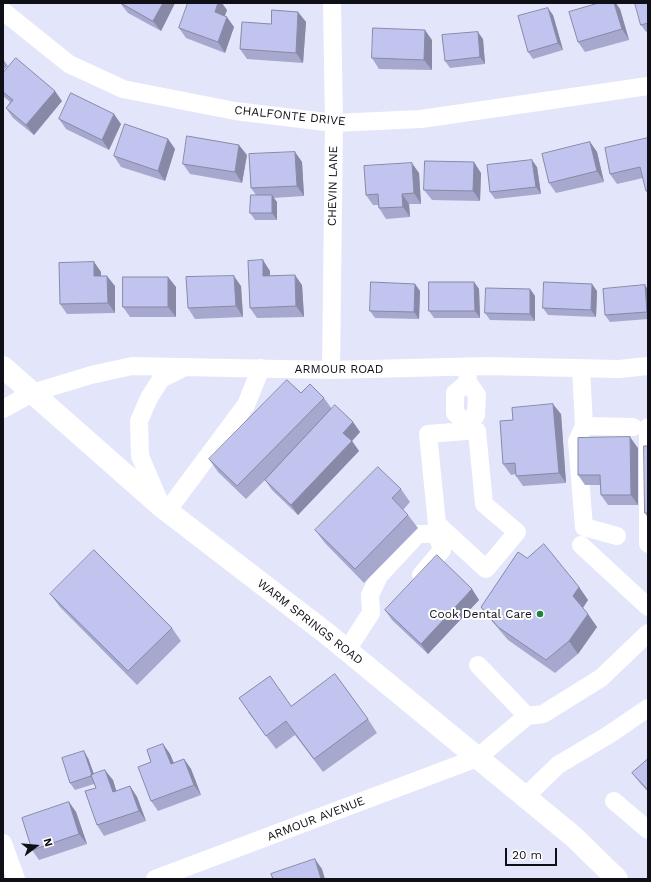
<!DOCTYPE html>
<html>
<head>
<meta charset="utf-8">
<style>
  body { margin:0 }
  #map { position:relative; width:651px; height:882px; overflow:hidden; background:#e3e5fb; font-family:"Work Sans",sans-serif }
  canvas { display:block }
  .frame { position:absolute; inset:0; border:4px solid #0f1017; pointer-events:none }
  .north { position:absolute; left:16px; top:826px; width:40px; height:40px; -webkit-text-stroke:3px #fff; paint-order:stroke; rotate:74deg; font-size:11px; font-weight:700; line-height:16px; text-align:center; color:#0f1017 }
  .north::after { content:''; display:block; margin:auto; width:14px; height:18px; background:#0f1017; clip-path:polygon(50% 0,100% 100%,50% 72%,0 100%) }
  .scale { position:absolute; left:505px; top:848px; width:52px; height:18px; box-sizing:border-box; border:2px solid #0f1017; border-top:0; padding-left:5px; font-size:12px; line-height:14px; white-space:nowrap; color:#0f1017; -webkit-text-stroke:3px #fff; paint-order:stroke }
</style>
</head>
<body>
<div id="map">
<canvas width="651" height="882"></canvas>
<div class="frame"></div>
<div class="north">N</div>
<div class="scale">20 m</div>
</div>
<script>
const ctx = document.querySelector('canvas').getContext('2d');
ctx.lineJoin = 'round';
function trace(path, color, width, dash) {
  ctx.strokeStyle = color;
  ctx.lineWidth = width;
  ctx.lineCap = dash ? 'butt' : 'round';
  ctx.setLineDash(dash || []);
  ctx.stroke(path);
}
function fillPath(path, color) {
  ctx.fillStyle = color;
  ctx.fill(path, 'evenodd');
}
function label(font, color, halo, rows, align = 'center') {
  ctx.font = font + ' "Work Sans",sans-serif';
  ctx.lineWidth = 4;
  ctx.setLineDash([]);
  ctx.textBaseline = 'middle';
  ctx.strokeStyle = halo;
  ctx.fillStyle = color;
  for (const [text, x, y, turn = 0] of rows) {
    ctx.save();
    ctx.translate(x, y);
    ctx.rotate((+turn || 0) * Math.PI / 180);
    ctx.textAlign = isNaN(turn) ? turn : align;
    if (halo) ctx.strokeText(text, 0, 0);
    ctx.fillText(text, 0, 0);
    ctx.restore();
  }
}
trace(new Path2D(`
  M3,11L69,64L123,89L235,111L334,123L421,119L648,86
  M467,367L468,382L477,395L476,415L465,422L455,413V393L468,382
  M581,368L584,426L577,441L584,527L617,536
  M331,370L334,123L332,3
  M3,409L32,393L91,375L132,366L331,370L486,366L619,369L648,366
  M465,422L466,431L428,434L437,524L486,569L517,532L484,504L477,431H466
  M584,426L633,427
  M648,427V544
  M161,505L140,456L139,421L149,398L161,379L183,368
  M167,511L246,405L261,368
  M581,545L648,607
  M421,575L442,550L437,534
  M347,650L371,613L370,595L379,576L418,534H437L442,528
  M527,716L543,714L601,678L648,633
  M525,797L558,765L610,734L648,708
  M614,801L648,830
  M3,843L16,879
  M155,879L477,758L527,716L478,665`), '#fff', 18);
trace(new Path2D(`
  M3,367L162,507L326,633L574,837L617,879`), '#fff', 22);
fillPath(new Path2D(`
  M120,3H175L161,31L128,13Z
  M648,3V31L646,32L641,25Z
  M620,9L629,40L585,52L578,42Z
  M227,10L225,16L234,27L225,53L186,38L179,28Z
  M298,12L306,22L303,63L247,59L240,49L271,24Z
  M553,15L563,50L533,59L528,52Z
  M483,39L485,64L450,68L445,61Z
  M432,40V70L379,69L372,58Z
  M3,59L8,66L3,70Z
  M3,73L62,101L34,135L13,118L6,108L10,102L3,96Z
  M59,119L121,124L109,150L66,129Z
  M648,138V194L646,191L643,178L617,184L610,174Z
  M168,139L175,149L165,181L121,167L114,156Z
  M590,142L597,152L604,182L556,193L549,183Z
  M295,152L302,162L304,196L273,198L277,202V220H255L250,213L256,195L251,188Z
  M247,155L242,183L190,174L183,164Z
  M537,167L541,194L495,199L490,192Z
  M419,173L421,204H409L410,217L386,219L379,208L378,205H373L366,195Z
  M481,173L480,201L432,200L424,190Z
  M94,262L101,272V276L115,286V313L67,314L60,304Z
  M270,271V276L302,285L304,317L257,318L250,308Z
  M168,277L176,287V317H130L123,307Z
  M474,282L479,289L480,318H434L429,311Z
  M415,284L420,291L419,319L375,318L370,311Z
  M645,285L648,290V319L610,322L605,315Z
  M241,286L243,317L195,319L188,308Z
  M530,289L535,296V321L490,320L485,313Z
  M597,291L596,317L548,315L543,308Z
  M301,393L324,398L332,409L353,422L360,432L352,441L359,451L298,515L272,490L265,480L246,499L218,472L209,459Z
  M561,414L566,483L523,486L516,476V474L511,475L503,464L513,420Z
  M648,446V518L645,513Z
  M638,448V505H608L601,495L600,485H585L578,475Z
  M401,489L410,502L403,510L408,515L418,528L364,583L325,543L315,530Z
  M527,558L579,587L588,600L583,608L597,627L578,654L555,673L508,640L491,620L481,607Z
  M472,589L479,600L428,654L392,620L385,610Z
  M50,594L172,628L181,641L137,685L60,607Z
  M291,706L368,719L377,733L323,772L295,735L276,749L248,712Z
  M163,744L170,754L174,763L184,759L191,769L201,795L158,811L151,801V762Z
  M88,758L94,774L113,780L116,791L130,786L137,797L146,821L104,836L97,825L96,788L94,784L75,790L70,783Z
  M648,759V792L640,783L632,773Z
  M69,802L76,812L87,844L39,860L32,850Z`), '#a6a9cd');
fillPath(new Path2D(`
  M163,3H175L161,31L153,21Z
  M218,3H222L227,10L222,22L215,12Z
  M614,3H616L620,9L629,40L622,29Z
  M548,8L553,15L563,50L558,43Z
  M298,12L306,22L303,63L296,53Z
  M227,17L234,27L225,53L218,42Z
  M425,30L432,40V70L424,60Z
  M478,32L483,39L485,64L480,57Z
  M55,91L62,101L34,135L26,125Z
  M114,114L121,124L109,150L102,140Z
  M168,139L175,149L165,181L158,171Z
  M590,142L597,152L604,182L597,171Z
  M239,145L247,155L242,183L235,172Z
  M295,152L302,162L304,196L297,186Z
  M532,160L537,167L541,194L536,187Z
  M474,162L481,173L480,201L473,191Z
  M412,163L419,173L421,204L414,193Z
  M402,194L409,204L410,217L403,207Z
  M272,195L277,202V220L272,213Z
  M263,260L270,271V286L263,276Z
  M94,262L101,272V286L94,276Z
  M295,275L302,285L304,317L296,306Z
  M107,276L115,286V313L108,303Z
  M234,276L241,286L243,317L236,306Z
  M168,277L176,287V317L168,307Z
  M474,282L479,289L480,318L475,311Z
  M415,284L420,291L419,319L414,312Z
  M592,284L597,291L596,317L591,310Z
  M645,285L648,290V314L647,312Z
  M530,289L535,296V321L530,314Z
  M553,404L561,414L566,483L559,473Z
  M353,422L360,432L352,441L359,451L298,515L291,505L343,433Z
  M630,437L638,448V505L631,495Z
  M579,587L588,600L582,609L573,596Z
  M472,589L479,600L428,654L421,644Z
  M588,614L597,627L578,654L569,641Z
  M163,744L170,754L178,774L171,764Z
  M84,751L88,758L97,783L92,776Z
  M184,759L191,769L201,795L194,785Z
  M105,770L113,780L120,803L113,792Z
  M130,786L137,797L146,821L139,811Z
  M69,802L76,812L87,844L79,834Z
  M315,859L322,869L325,879H321Z`), '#8789a7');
const building = new Path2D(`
  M121,3H163L153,21Z
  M188,3H218L215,12L227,17L218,42L179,28Z
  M599,3H614L622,29L578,42L569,12Z
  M635,3H648V23L641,25Z
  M548,8L558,43L528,52L518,16Z
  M272,10L298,12L296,53L240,49L242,22L271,24Z
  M373,28L425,30L424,60L372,58Z
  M478,32L480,57L445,61L442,35Z
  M16,58L55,91L26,125L6,108L13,100L3,92V73Z
  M71,93L114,114L102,140L59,119Z
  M125,124L168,139L158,171L114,156Z
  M187,136L239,145L235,172L183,164Z
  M648,138V191H646L640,167L610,174L605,148Z
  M590,142L597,171L549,183L542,154Z
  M295,152L297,186L251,188L249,154Z
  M532,160L536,187L490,192L487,165Z
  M425,161L474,162L473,191L424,190Z
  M412,163L414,193L402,194L403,207L379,208L378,194L366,195L364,166Z
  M251,195H272V213H250Z
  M263,260V276L295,275L296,306L250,308L248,261Z
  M94,262V276H107L108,303L60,304L59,263Z
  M234,276L236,306L188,308L186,277Z
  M123,277H168V307H123Z
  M371,282L415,284L414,312L370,311Z
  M429,282H474L475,311H429Z
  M544,282L592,284L591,310L543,308Z
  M645,285L647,312L605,315L603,289Z
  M486,288L530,289V314L485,313Z
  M287,380L301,393L310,384L324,398L237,486L209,459Z
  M553,404L559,473L516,476L515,463L503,464L500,421L513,420L512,408Z
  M335,405L353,422L343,433L352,441L291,505L265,480Z
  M630,437L631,495H601L600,475H578V438Z
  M644,446H648V513H645Z
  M378,467L401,489L392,498L408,515L355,569L315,530Z
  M544,544L579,587L573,596L588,614L569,641L546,660L498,627L481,607L518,552L527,558Z
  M94,550L172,628L128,671L50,594Z
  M437,555L472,589L421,644L385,610Z
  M335,674L368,719L314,759L286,721L266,736L239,698L270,676L291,706Z
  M163,744L171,764L184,759L194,785L151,801L138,767L151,762L147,750Z
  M84,751L92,775H91V776L70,783L62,758Z
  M648,759V790L632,773Z
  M105,770L113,792L130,786L139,811L97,825L85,791L96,788L91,775Z
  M69,802L79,834L32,850L22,818Z
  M315,859L321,879H273L271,874Z`);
fillPath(building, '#c1c4ee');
trace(building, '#8789a7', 1);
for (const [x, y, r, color] of [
  [540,614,4,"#1f8439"]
]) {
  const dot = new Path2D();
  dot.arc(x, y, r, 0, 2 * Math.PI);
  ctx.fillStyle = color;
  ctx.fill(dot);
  trace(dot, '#fff', 1.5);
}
label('12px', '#0f1017', '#fff', [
  ["CHALFONTE DRIVE",290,116,6],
  ["CHEVIN LANE",333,186,-89],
  ["ARMOUR ROAD",339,369],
  ["WARM SPRINGS ROAD",310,622,38],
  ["ARMOUR AVENUE",316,819,-21]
]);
label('12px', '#0f1017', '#fff', [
  ["Cook Dental Care",532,614]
], 'right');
</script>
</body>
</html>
